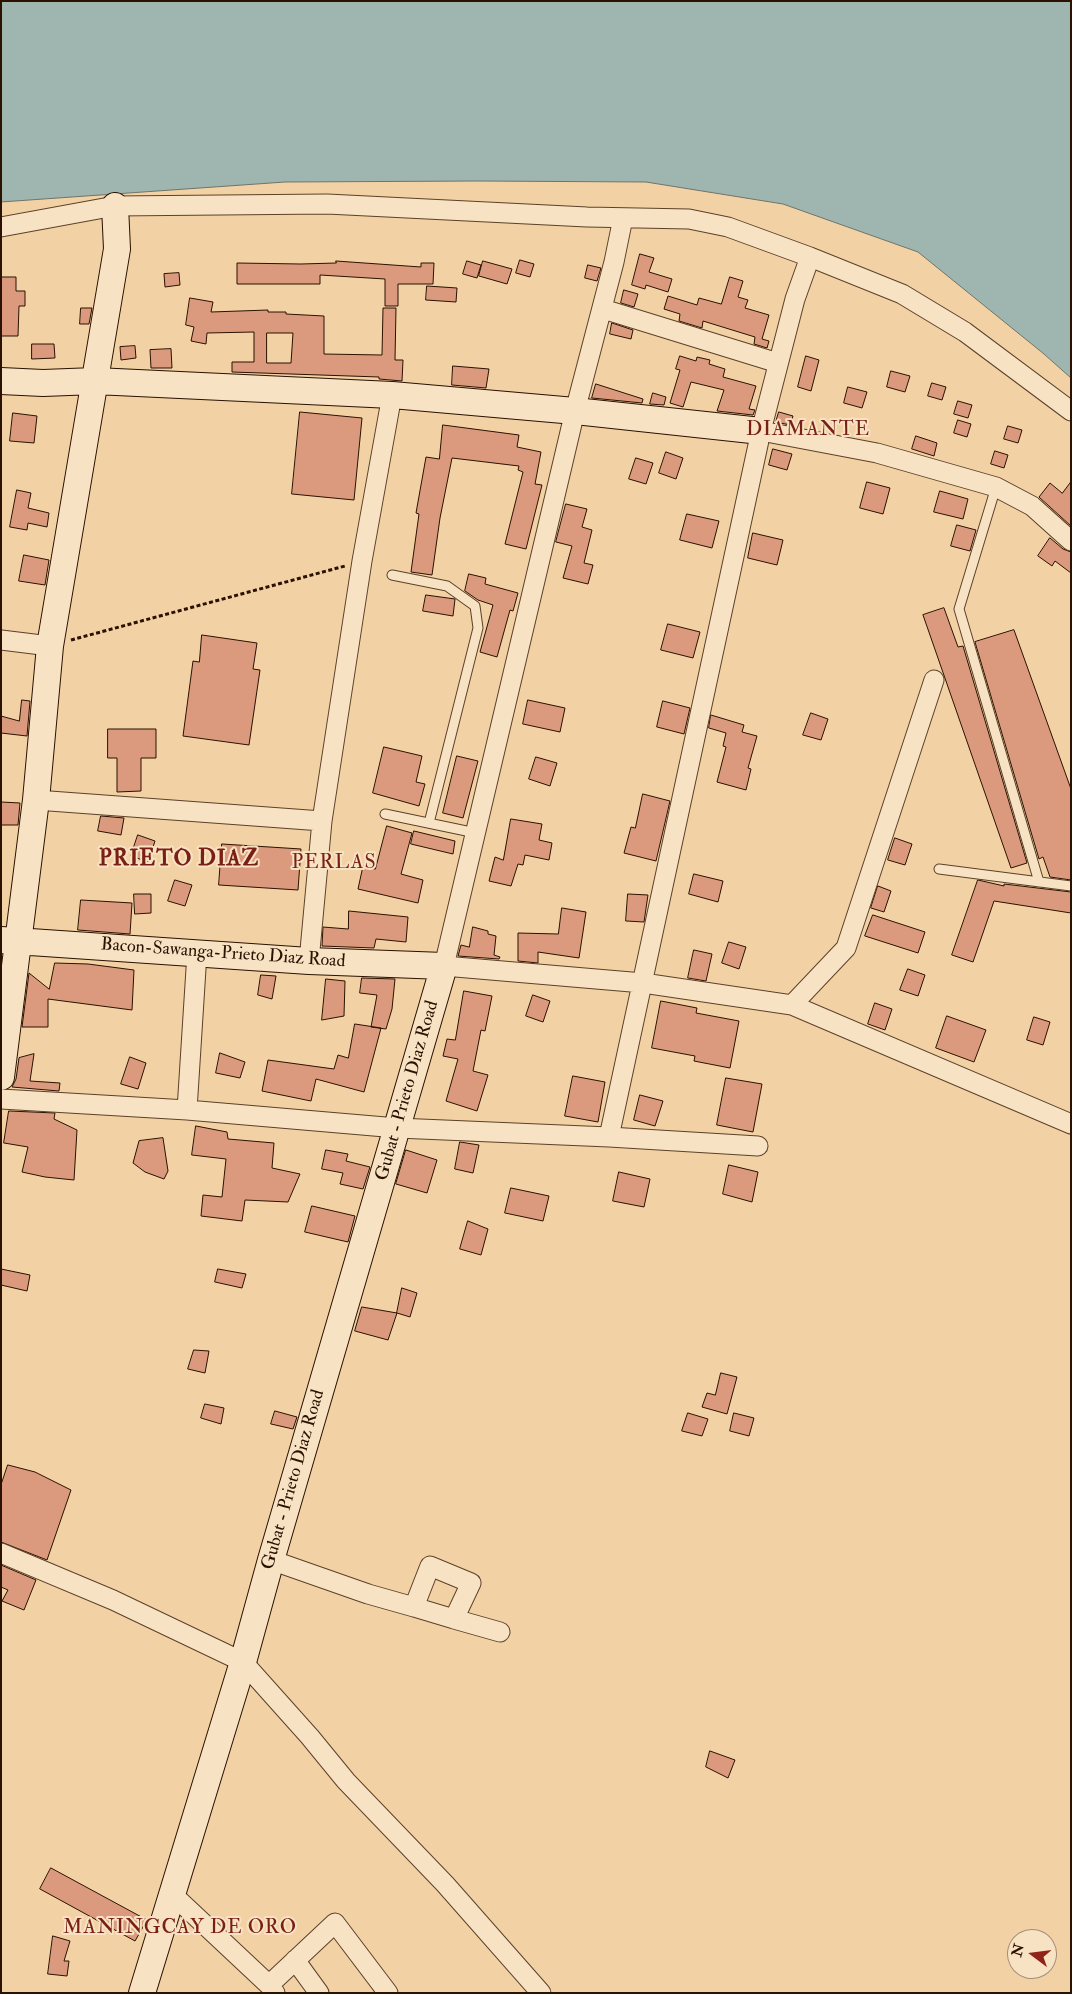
<!DOCTYPE html>
<html>
<head>
<meta charset="utf-8">
<style>
  body { margin:0 }
  #map { position:relative; width:1072px; height:1994px; overflow:hidden; background:#f2d2a5; font-family:"IM FELL Double Pica",serif }
  canvas { display:block }
  .frame { position:absolute; inset:0; border:2px solid #2a1100; pointer-events:none }
  .north { position:absolute; left:1007px; top:1929px; width:50px; height:50px; box-sizing:border-box; background:#f7e2c4; border:1px solid #a58e76; border-radius:50%; rotate:285deg; font-size:14px; font-weight:700; line-height:20px; text-align:center; color:#2a1100 }
  .north::after { content:''; display:block; margin:auto; width:18px; height:22px; background:#8f2418; clip-path:polygon(50% 0,100% 100%,50% 72%,0 100%) }
</style>
</head>
<body>
<div id="map">
<canvas width="1072" height="1994"></canvas>
<div class="frame"></div>
<div class="north">N</div>
</div>
<script>
const ctx = document.querySelector('canvas').getContext('2d');
ctx.lineJoin = 'round';
function fillPath(path, color) {
  ctx.fillStyle = color;
  ctx.fill(path, 'evenodd');
}
function trace(path, color, width, dash) {
  ctx.strokeStyle = color;
  ctx.lineWidth = width;
  ctx.lineCap = dash ? 'butt' : 'round';
  ctx.setLineDash(dash || []);
  ctx.stroke(path);
}
function label(font, color, halo, rows, align = 'center') {
  ctx.font = font + ' "IM FELL Double Pica",serif';
  ctx.lineWidth = 4;
  ctx.setLineDash([]);
  ctx.textBaseline = 'middle';
  ctx.strokeStyle = halo;
  ctx.fillStyle = color;
  for (const [text, x, y, turn = 0] of rows) {
    ctx.save();
    ctx.translate(x, y);
    ctx.rotate((+turn || 0) * Math.PI / 180);
    ctx.textAlign = isNaN(turn) ? turn : align;
    if (halo) ctx.strokeText(text, 0, 0);
    ctx.fillText(text, 0, 0);
    ctx.restore();
  }
}
const water = new Path2D(`
  M1,1H1071V378L1044,354L918,252L783,204L646,182L478,181L285,182L1,202Z`);
fillPath(water, '#9eb5b0');
trace(water, '#70736a', 1);
const building = new Path2D(`
  M640,254L654,258L649,272L672,279L668,292L646,285L645,289L632,285Z
  M520,260L534,264L530,277L516,273Z
  M336,261L421,267V263H434L433,284H398V306H385V279L320,275V284H237V263L301,264L336,263Z
  M467,261L481,265L477,278L463,274Z
  M483,261L512,269L507,284L479,276Z
  M588,265L601,268L597,281L585,278Z
  M179,273L180,285L165,287L164,274Z
  M1,277H16V291H25V306H19L18,336H1Z
  M730,277L743,281L738,297L748,300L745,308L769,315L762,339L769,341L767,348L754,344L755,337L703,321L702,328L679,321L680,314L664,309L668,296L697,305L699,298L721,304Z
  M427,286L457,288L456,302L426,300Z
  M624,290L638,294L634,307L621,303Z
  M190,298L213,302L211,312L268,310V312H286V314L324,316V354L382,355L383,308H396L395,360H403L402,381L379,379V377L232,372V362H254V332L207,333L206,344L191,341L194,327L186,325ZM267,333H293L291,363H267Z
  M81,308H92L89,324H80Z
  M612,323L633,330L631,339L610,334Z
  M32,344H54L55,358L32,359Z
  M135,346L136,358L121,360L120,347Z
  M171,349L172,368H151L150,350Z
  M680,356L696,361L697,357L710,360L709,364L725,369L723,377L756,386L749,409L755,410L753,415L717,411L724,390L691,382L683,407L670,403L680,370L676,369Z
  M806,356L819,360L811,391L798,387Z
  M453,366L489,369L486,388L452,385Z
  M891,371L910,376L905,392L887,387Z
  M932,383L946,387L942,400L928,396Z
  M596,384L643,399L642,403L592,398Z
  M848,387L867,392L862,408L844,403Z
  M653,393L666,397L664,405L650,404Z
  M958,401L972,405L968,418L954,414Z
  M300,412L362,418L354,500L292,494Z
  M779,412L793,416L790,425L776,422Z
  M13,413L37,416L34,443L10,441Z
  M958,420L971,424L967,437L954,433Z
  M443,425L519,435L517,447L541,452L535,484L542,485L526,549L505,544L523,472L518,470L519,466L452,458L440,518L432,575L411,572L419,514L416,513L426,457L439,459Z
  M1008,426L1022,430L1018,443L1004,439Z
  M916,436L937,443L934,456L912,449Z
  M773,449L792,454L787,470L769,465Z
  M995,451L1008,455L1004,468L991,464Z
  M666,452L683,458L676,479L659,473Z
  M636,458L653,463L646,484L629,479Z
  M867,482L890,488L883,514L860,508Z
  M1071,482V526L1039,497L1050,483L1062,493Z
  M17,490L31,493L28,508L49,513L47,527L28,523L27,530L10,527Z
  M940,491L968,499L963,519L934,512Z
  M566,504L587,509L582,527L592,530L584,563L593,565L588,584L563,578L572,546L556,542Z
  M687,514L719,521L712,548L680,540Z
  M957,525L976,530L970,551L951,546Z
  M753,533L783,540L777,565L748,558Z
  M1050,538L1063,549L1071,552V573L1055,561L1052,566L1038,556Z
  M24,555L49,560L45,585L19,581Z
  M469,574L486,578L485,584L518,593L513,611L510,610L497,657L480,652L493,605L478,600L465,591Z
  M426,595L455,599L453,616L423,611Z
  M944,608L958,647L963,646L1027,863L1011,868L923,615Z
  M668,624L700,632L693,658L661,650Z
  M1014,630L1071,789V880L1050,877L1043,857L1039,859L975,642Z
  M202,635L257,643L253,669L260,670L249,745L183,736L193,661L199,662Z
  M22,700L30,701L27,736L1,733V716L19,721Z
  M528,700L565,708L560,732L523,724Z
  M663,701L690,708L684,734L657,727Z
  M811,713L828,719L821,740L803,735Z
  M711,715L744,725L742,732L757,736L748,768L751,769L746,790L717,782L726,747L723,746L726,733L709,728Z
  M108,729H156V758H141V791L117,792V758H108Z
  M384,747L422,756L416,782L425,784L419,806L373,793Z
  M457,756L478,761L463,818L443,813Z
  M536,757L557,763L550,786L529,779Z
  M643,794L670,801L656,861L624,853L631,827L635,828Z
  M1,802L20,803L18,825H1Z
  M101,816L124,818L121,835L98,831Z
  M511,819L542,824L539,840L552,843L549,860L525,855L523,865L518,864L511,886L489,881L495,857L503,860Z
  M387,826L412,833L401,874L423,880L418,903L358,889L363,866L375,869Z
  M414,831L455,841L453,854L411,844Z
  M138,835L155,841L148,862L131,856Z
  M895,838L912,844L905,865L888,860Z
  M222,844L301,849L298,890L219,885Z
  M694,874L723,881L718,902L689,894Z
  M175,880L192,885L185,906L168,901Z
  M978,880L1004,886V884L1071,892V913L994,901L973,962L952,955Z
  M878,886L891,891L884,912L871,908Z
  M134,894H151V913L135,914Z
  M628,894L648,895L644,922L626,921Z
  M81,900L132,903L130,934L78,930Z
  M562,908L586,912L579,958L538,952V963L518,961V933L558,934Z
  M349,911L408,917L406,942L376,939L374,948L322,946L323,927L348,929Z
  M873,915L925,932L918,953L865,936Z
  M473,927L488,931V934L496,936L494,955L500,957L499,959L458,956L461,945L469,947Z
  M729,942L746,947L739,969L722,963Z
  M694,950L712,954L706,981L688,978Z
  M55,963L88,964L134,970L132,1010L48,999V1027H22L29,973L49,989Z
  M908,969L925,975L918,996L900,990Z
  M261,975L276,976L272,999L258,995Z
  M362,978L395,979L392,1009L386,1029L371,1027L377,995L360,993Z
  M326,979L345,981L344,1016L322,1020Z
  M464,991L492,996L485,1031L481,1030L473,1071L488,1075L477,1111L446,1101L458,1059L443,1056L447,1039L455,1040Z
  M533,995L550,1001L543,1022L526,1016Z
  M661,1001L697,1008L696,1013L739,1021L730,1068L694,1061L695,1056L652,1048Z
  M875,1003L892,1009L885,1030L868,1024Z
  M947,1016L986,1030L974,1062L936,1048Z
  M1034,1017L1050,1022L1043,1045L1027,1040Z
  M355,1024L381,1028L364,1092L316,1079L311,1101L262,1091L268,1060L334,1069L338,1055L348,1058Z
  M220,1053L245,1062L240,1078L216,1073Z
  M34,1054L30,1081L60,1083L59,1091L12,1087L16,1079L19,1058Z
  M130,1057L146,1063L138,1089L121,1084Z
  M573,1076L605,1082L598,1122L565,1116Z
  M726,1078L762,1084L753,1132L717,1125Z
  M640,1095L663,1101L655,1126L634,1120Z
  M9,1111L55,1113L54,1119L77,1130L74,1180L45,1177L22,1172L28,1147L4,1143Z
  M196,1126L227,1132L228,1139L274,1143L272,1168L300,1174L288,1202L245,1200L242,1221L201,1216L203,1195L222,1197L226,1159L192,1155Z
  M163,1138L168,1171L164,1179L145,1172L133,1163L139,1141Z
  M460,1142L479,1145L473,1173L455,1169Z
  M326,1150L348,1154L346,1161L370,1167L363,1189L340,1184L343,1173L322,1169Z
  M406,1150L437,1160L427,1193L396,1184Z
  M729,1165L758,1172L752,1202L723,1194Z
  M619,1172L650,1179L644,1207L613,1201Z
  M511,1188L549,1196L543,1221L505,1213Z
  M312,1206L355,1216L348,1242L305,1232Z
  M468,1221L488,1229L481,1255L460,1249Z
  M1,1269L30,1275L27,1291L1,1285Z
  M218,1269L246,1274L242,1288L215,1282Z
  M402,1288L417,1293L410,1317L397,1313Z
  M362,1307L397,1313L388,1340L355,1331Z
  M194,1350L209,1351L205,1373L188,1369Z
  M721,1373L737,1377L727,1414L702,1407L707,1393L715,1395Z
  M205,1404L224,1408L221,1424L201,1418Z
  M275,1411L297,1417L293,1429L271,1424Z
  M688,1413L708,1419L702,1436L682,1431Z
  M734,1413L754,1418L749,1436L730,1431Z
  M8,1465L35,1472L71,1490L47,1560L1,1542V1485Z
  M1,1565L36,1580L24,1610L2,1601L8,1590L1,1587Z
  M710,1751L735,1760L728,1778L706,1767Z
  M51,1868L147,1920L135,1941L40,1889Z
  M53,1936L70,1941L64,1961H69L67,1976L48,1974Z`);
fillPath(building, '#db9a7d');
trace(building, '#2a1100', 1);
const lane = new Path2D(`
  M996,487L959,609L1039,882
  M392,575L447,586L475,606L478,628L429,823
  M385,814L476,833
  M939,869L1071,886`);
const street = new Path2D(`
  M623,218L614,262L575,411L444,966L643,983L792,1005L1071,1124
  M1,227L115,206L327,204L587,217L689,219L728,227L810,257L902,294L965,332L1071,411
  M603,309L778,363
  M761,431L877,453L996,487L1032,506L1071,541
  M1,640L50,646
  M36,800L322,821L309,961
  M322,821L362,561L392,395
  M792,1005L846,948L934,680
  M1,1099L187,1110L397,1128L609,1137L758,1146
  M187,1110L197,953
  M609,1137L761,431L795,299L810,257
  M1,1553L113,1600L243,1662L310,1737L346,1781L445,1884L541,1993
  M271,1560L368,1594L414,1607
  M430,1566L471,1583L454,1619L414,1607Z
  M454,1619L500,1632
  M172,1894L269,1985L275,1993
  M295,1960L319,1993
  M269,1985L335,1923L388,1993`);
const secondary = new Path2D(`
  M1,381L43,383L95,381L392,395L575,411L761,431
  M1,940L309,961L444,966L271,1560L243,1662L142,1993
  M1,1077L36,800L50,646L117,249L115,206`);
trace(lane, '#5c4129', 11);
trace(street, '#5c4129', 21);
trace(secondary, '#2a1100', 28);
trace(new Path2D(`
  M71,640L345,566`), '#2a1100', 3, [4, 2.5]);
trace(lane, '#f7e2c4', 9);
trace(street, '#f7e2c4', 19);
trace(secondary, '#f7e2c4', 26);
label('18px', '#2a1100', '#f7e2c4', [
  ["Bacon-Sawanga-Prieto Diaz Road",223,954,4],
  ["Gubat - Prieto Diaz Road",408,1091,-74],
  ["Gubat - Prieto Diaz Road",294,1480,-74]
]);
ctx.letterSpacing = '1px';
label('20px', '#7a1f14', '#f7e2c4', [
  ["DIAMANTE",808,431],
  ["PERLAS",334,864],
  ["MANINGCAY DE ORO",180,1929]
]);
ctx.letterSpacing = '0px';
ctx.letterSpacing = '1px';
label('bold 22px', '#7a1f14', '#f7e2c4', [
  ["PRIETO DIAZ",179,860]
]);
ctx.letterSpacing = '0px';
</script>
</body>
</html>
